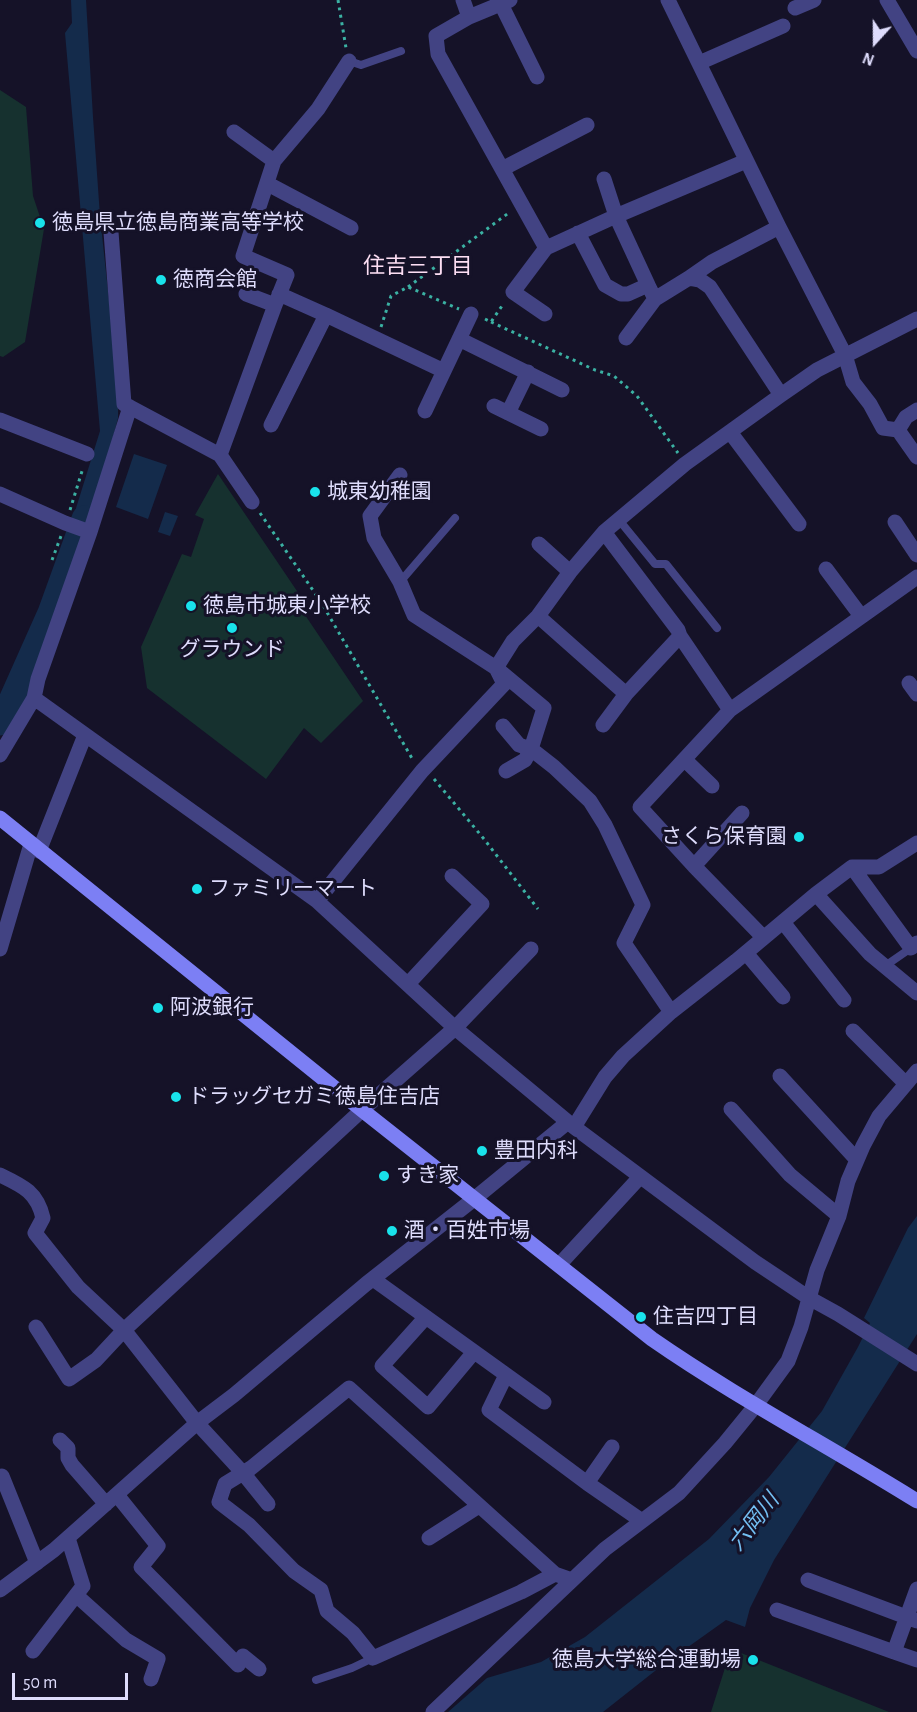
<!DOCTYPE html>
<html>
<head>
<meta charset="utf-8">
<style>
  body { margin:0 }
  #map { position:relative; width:917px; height:1712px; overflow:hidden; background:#151228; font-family:"Alegreya Sans",sans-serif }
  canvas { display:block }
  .north { position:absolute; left:845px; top:12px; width:60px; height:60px; -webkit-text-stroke:4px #151228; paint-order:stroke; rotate:201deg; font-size:16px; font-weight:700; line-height:24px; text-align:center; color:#dedcfc }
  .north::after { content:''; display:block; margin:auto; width:21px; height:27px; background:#dedcfc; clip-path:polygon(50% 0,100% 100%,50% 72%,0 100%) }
  .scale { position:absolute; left:12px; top:1673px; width:116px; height:27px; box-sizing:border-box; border:3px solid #dedcfc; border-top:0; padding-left:8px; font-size:18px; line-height:21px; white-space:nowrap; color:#dedcfc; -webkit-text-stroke:4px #151228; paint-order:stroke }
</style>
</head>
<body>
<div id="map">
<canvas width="917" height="1712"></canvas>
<div class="north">N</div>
<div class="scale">50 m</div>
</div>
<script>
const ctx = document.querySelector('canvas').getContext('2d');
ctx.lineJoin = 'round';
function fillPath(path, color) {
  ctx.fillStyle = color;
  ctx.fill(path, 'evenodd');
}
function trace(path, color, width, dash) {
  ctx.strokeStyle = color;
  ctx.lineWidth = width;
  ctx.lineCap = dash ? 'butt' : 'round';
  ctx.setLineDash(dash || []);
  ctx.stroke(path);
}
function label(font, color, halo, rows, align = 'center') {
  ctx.font = font + ' "Alegreya Sans","Noto Sans JP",sans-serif';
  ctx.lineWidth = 6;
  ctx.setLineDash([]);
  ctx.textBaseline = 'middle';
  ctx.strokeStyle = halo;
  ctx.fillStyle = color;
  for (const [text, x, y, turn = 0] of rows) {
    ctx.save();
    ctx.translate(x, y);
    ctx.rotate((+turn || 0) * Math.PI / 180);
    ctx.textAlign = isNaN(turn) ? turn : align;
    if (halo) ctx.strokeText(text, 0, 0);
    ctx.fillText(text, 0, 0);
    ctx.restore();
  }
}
fillPath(new Path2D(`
  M0,90L26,107L33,196L44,229L25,342L3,357L0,356Z
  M218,474L301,597V609L363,701L321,743L304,728L266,779L147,688L141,647L182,554L191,557L204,519L195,515Z
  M731,1649L889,1712H711Z`), '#16312f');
fillPath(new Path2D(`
  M71,0H86L93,117L100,216L118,385V418L110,450L76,555L63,550L100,431L65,33L72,23Z
  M134,454L167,465L148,519L116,507Z
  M165,512L178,516L170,536L158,532Z
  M917,1216V1334L774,1560L750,1608L745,1627L726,1620L660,1667L603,1712H448L487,1678L541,1662L585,1637L709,1539L769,1477L822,1411L858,1347L870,1323L864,1318L908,1228Z`), '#142b4b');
trace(new Path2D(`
  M0,722L10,705L51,613L85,519`), '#142b4b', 27);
trace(new Path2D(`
  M338,0L346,48
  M408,287L510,212
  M485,319L491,322L504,303
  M491,322L595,370L614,376L637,396L678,453
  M381,327L391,296L408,287L459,309
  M70,510L83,468
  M260,513L321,602L413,760
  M52,560L61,536
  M434,779L484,839L538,909`), '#3bb1a3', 3, [3, 4.5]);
trace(new Path2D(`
  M349,61L361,65L401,51
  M619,520L655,564H666L717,628
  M400,582L455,518
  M885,966L911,948
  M316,1680L352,1668L373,1658`), '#424383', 8);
trace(new Path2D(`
  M463,0L469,17
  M510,0L469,17L436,36L438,54L546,248L513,292L545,314
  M668,0L779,227L845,355L853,382L870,404L883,428L898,430
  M887,0L917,51
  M501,4L537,77
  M795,8L814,0
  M699,63L783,26
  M234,132L274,161
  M502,169L587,125
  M268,184L351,228
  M111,232L124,404L130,407
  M578,233L605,285L621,294H628L648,285L616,216L604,179
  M546,248L616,216L746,161
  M689,278L712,262L779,227
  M648,285L655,299L689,278L700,280L710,287L781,395
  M246,294L275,305
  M279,294L326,315L444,371
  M626,338L655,299
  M459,339L562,390
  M494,406L541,429
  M917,410L906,417L898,430L917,457
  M425,411L471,314
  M508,413L528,372
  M0,420L87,454
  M271,425L326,315
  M730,432L799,524
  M220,455L275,305L287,275L243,256L274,161L318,109L349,61
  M400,475L370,516L374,538L400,582L414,615L496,668L544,708L531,749L554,767L590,801L605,825L643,905L624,943L671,1012
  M0,494L65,523L90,532
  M895,522L917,555
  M604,532L678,630L680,636
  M539,544L570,572
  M826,569L861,616
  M538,616L626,694L680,636L730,710
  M909,683L917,694
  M34,698L38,679L90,532L130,407L220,455L252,502
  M603,725L626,694
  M503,726L519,745L531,749L525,760L506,771
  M0,755L34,698L317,901L455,1028L574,1127L755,1262L809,1298L838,1314L917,1364
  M685,760L712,786
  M742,813L694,866L763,937
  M39,851L85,735
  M694,866L640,807L730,710L917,577
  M852,867L911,948L917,943
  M816,894L870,954L917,993
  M317,901L422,771L504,684L496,668L513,641L538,616L570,572L604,532L685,464L781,395L817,370L917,319
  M783,922L844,1000
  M0,949L31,844
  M746,953L783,997
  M408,984L482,904L452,876
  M853,1031L906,1084
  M780,1076L857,1160
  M731,1109L790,1175L839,1216
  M574,1127L605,1077L623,1056L671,1012L736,961L816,894L852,867H879L917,843
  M0,1175C23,1186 37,1192 43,1218L35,1233L78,1287L124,1330L197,1423L243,1473L268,1504
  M559,1265L640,1177
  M373,1279L544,1402
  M426,1317L382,1366L428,1407L474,1352
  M36,1327L69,1379L96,1360L124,1330L362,1110L455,1028L531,949
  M506,1375L489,1410L587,1483L642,1521
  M60,1440L68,1448V1458L72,1465L106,1504
  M0,1477L2,1476L37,1563
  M587,1483L612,1447
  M117,1495L158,1546L141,1567L238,1665L243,1656L259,1669
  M429,1538L479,1506
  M555,1574L349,1388L251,1468L225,1484L219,1502L249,1525L294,1571L321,1590L327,1611L353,1633L373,1658L521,1592L555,1574L572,1580
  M808,1580L917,1621
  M0,1590L54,1550L197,1423L234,1395L366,1284L474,1199L568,1122
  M76,1595L126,1640L158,1659L151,1679
  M777,1610L894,1652L917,1589
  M33,1651L83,1586L68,1538
  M894,1652L917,1660
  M433,1712L605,1549L679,1493L725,1443L756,1405L788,1361L801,1327L817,1270L839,1216L848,1181L863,1146L879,1116L917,1071`), '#424383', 15);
trace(new Path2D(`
  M0,818L362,1110L652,1339C737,1398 829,1446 917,1501`), '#7c7ff4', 15);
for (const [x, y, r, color] of [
  [40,223,6,"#19e2eb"],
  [161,280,6,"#19e2eb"],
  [315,492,6,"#19e2eb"],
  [191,606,6,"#19e2eb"],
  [232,628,6,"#19e2eb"],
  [799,837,6,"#19e2eb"],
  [197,889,6,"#19e2eb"],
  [158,1008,6,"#19e2eb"],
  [176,1097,6,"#19e2eb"],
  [482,1151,6,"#19e2eb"],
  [384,1176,6,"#19e2eb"],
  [392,1231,6,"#19e2eb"],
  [641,1317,6,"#19e2eb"],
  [753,1660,6,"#19e2eb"]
]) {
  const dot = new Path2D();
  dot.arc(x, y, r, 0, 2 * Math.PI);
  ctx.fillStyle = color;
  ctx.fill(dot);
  trace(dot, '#151228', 2);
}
label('21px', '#dedcfc', '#151228', [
  ["徳島県立徳島商業高等学校",52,223],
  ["徳商会館",173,280],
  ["城東幼稚園",327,492],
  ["徳島市城東小学校",203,606],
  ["グラウンド",232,650,"center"],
  ["さくら保育園",787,837,"right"],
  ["ファミリーマート",209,889],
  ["阿波銀行",170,1008],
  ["ドラッグセガミ徳島住吉店",188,1097],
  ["豊田内科",494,1151],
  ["すき家",396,1176],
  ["酒・百姓市場",404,1231],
  ["住吉四丁目",653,1317],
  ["徳島大学総合運動場",741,1660,"right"]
], 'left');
label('22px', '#fcdef3', '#151228', [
  ["住吉三丁目",418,266]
]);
label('italic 22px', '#73bff3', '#151228', [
  ["六岡川",754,1522,-52]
]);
</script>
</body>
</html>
